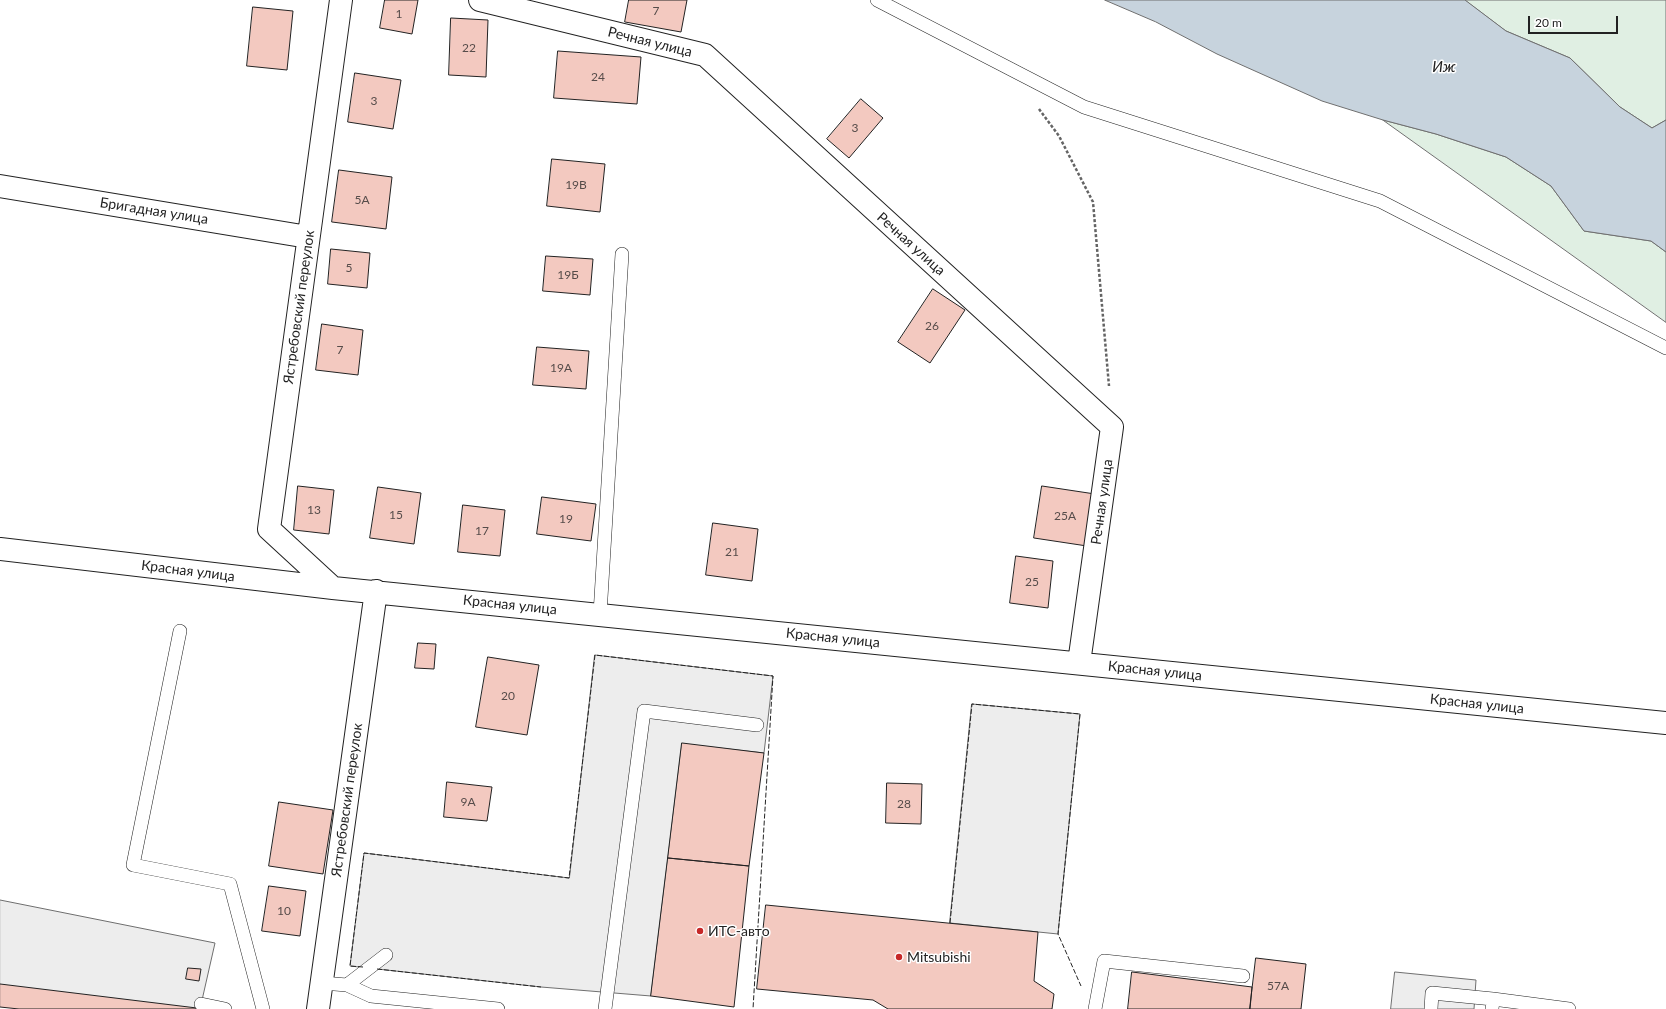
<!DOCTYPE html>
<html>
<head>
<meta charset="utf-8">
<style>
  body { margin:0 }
  #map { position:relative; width:1666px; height:1009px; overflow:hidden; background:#fff; font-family:Lato,sans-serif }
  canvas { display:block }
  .scale { position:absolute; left:1528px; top:16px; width:90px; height:18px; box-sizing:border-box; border:2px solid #222; border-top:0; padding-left:5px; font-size:12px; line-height:14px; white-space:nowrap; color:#222; -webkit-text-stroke:3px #fff; paint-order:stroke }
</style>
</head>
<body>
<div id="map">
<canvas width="1666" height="1009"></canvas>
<div class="scale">20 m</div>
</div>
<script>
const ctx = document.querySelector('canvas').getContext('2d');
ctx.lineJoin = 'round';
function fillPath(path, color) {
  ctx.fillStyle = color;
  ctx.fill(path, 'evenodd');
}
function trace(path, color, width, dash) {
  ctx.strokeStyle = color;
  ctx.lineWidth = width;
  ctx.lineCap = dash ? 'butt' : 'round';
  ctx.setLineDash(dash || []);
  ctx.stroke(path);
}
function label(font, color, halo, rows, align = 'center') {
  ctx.font = font + ' Lato,sans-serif';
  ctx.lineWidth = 3;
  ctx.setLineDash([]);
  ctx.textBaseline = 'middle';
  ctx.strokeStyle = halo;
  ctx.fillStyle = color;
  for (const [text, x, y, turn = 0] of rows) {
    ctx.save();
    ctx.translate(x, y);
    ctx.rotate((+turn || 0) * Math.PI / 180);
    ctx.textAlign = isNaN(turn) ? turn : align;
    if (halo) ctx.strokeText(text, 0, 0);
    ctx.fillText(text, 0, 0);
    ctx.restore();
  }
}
const green = new Path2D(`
  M1465,0H1666V120L1652,128L1620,107L1570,58L1506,31Z
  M1383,120L1436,134L1506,157L1551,186L1584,231L1651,241L1666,252V322Z`);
fillPath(green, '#e0efe3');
trace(green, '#6f6f6f', 1);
const parking = new Path2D(`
  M595,655L773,676L764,753L682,744L651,996L541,987L350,966L364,853L569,878Z
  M972,704L1080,714L1058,934L950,923Z
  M0,900L215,943L200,1009H47L0,1003Z
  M1395,972L1476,980L1474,1009H1391Z`);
fillPath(parking, '#ededed');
trace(parking, '#6f6f6f', 1);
const water = new Path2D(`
  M1105,0H1465L1506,31L1570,58L1620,107L1652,128L1666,120V252L1651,241L1584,231L1551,186L1506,157L1436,134L1383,120L1322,101L1217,54L1156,22Z`);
fillPath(water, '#c7d3dd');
trace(water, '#6f6f6f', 1);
const building = new Path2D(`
  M385,0H418L412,34L380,28Z
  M629,0H687L681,32L625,22Z
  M253,7L293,11L287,70L247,66Z
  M451,18L488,20L486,77L449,75Z
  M558,51L641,57L637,104L554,98Z
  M355,73L401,80L393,129L348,122Z
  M861,99L883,118L849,158L827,139Z
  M552,159L605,164L600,212L547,206Z
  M339,170L392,177L386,229L332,222Z
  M331,249L370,253L367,288L328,284Z
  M546,256L593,259L590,295L543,291Z
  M933,289L965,310L930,363L898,342Z
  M322,324L363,330L358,375L316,370Z
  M537,347L589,351L586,389L533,385Z
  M298,486L334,490L329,534L294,530Z
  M1042,486L1095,494L1087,546L1034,538Z
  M378,487L421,493L414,544L370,538Z
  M542,497L596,504L591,541L537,534Z
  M463,505L505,510L500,556L458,552Z
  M713,523L758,529L752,581L706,575Z
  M1016,556L1053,561L1048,608L1010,603Z
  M418,643L436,644L434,669L415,668Z
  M488,657L539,665L527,735L476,727Z
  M682,743L764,753L749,866L668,858Z
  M447,782L492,787L487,821L444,817Z
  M887,783L922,784L921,824L886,823Z
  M279,802L333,810L323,874L269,866Z
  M668,858L749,866L734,1007L651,996Z
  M269,886L306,891L300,936L262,931Z
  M766,905L1038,932L1034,981L1054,994L1052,1009H888L873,1000L757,989Z
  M1256,958L1306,964L1301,1009H1250Z
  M188,968L201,969L199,981L186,979Z
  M1132,972L1252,987L1250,1009H1128Z
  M0,984L205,1009H19L0,1007Z`);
fillPath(building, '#f3c9c0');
trace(building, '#222', 1);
const service = new Path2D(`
  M877,0L1084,107L1380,201L1666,348
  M600,614L622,254
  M180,631L133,865L230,884L263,1009
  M322,983L347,985L371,996L498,1009
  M347,985L386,955
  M201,1004L225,1009
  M605,1009L644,711L757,725
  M1095,1009L1104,961L1243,976
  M1431,1009L1432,993L1493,999
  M1492,1009L1493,999L1569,1009`);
const minor = new Path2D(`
  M480,0L705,55L1112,427L1079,663
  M0,186L308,237
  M0,549L333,588L1666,723
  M333,588L269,529L341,0
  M318,1009L376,591`);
trace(service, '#222', 14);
trace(minor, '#222', 24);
trace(new Path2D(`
  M1039,109L1059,136L1093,202L1109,386`), '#646464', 2.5, [3, 2]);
trace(service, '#fff', 13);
trace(minor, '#fff', 22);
trace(new Path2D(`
  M950,923L972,704L1080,714L1058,934L1081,986
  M363,967L350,966L364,853L569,878L595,655L773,676L753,1009
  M377,969L541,987`), '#222', 1, [5, 2]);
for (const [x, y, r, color] of [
  [700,931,4,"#c62828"],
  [899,957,4,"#c62828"]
]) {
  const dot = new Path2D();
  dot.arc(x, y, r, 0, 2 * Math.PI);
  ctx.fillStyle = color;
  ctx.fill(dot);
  trace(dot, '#fff', 1.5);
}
label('12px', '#564c4a', null, [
  ["7",656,11],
  ["1",399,14],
  ["22",469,48],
  ["24",598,77],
  ["3",374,101],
  ["3",855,128],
  ["19В",576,185],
  ["5А",362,200],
  ["5",349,268],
  ["19Б",568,275],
  ["26",932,326],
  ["7",340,350],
  ["19А",561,368],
  ["13",314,510],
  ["15",396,515],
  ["25А",1065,516],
  ["19",566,519],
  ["17",482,531],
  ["21",732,552],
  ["25",1032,582],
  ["20",508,696],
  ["9А",468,802],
  ["28",904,804],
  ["10",284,911],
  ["57А",1278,986]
]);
label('14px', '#222', '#fff', [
  ["Речная улица",650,42,14],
  ["Бригадная улица",154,211,9],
  ["Речная улица",911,244,42],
  ["Ястребовский переулок",299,307,-82],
  ["Речная улица",1102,502,-82],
  ["Красная улица",188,571,7],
  ["Красная улица",510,605,6],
  ["Красная улица",833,638,6],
  ["Красная улица",1155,671,6],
  ["Красная улица",1477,704,6],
  ["Ястребовский переулок",347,800,-82]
]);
label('14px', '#222', '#fff', [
  ["ИТС-авто",708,931],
  ["Mitsubishi",907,957]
], 'left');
label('italic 15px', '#222', '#fff', [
  ["Иж",1444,67]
]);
</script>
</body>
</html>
